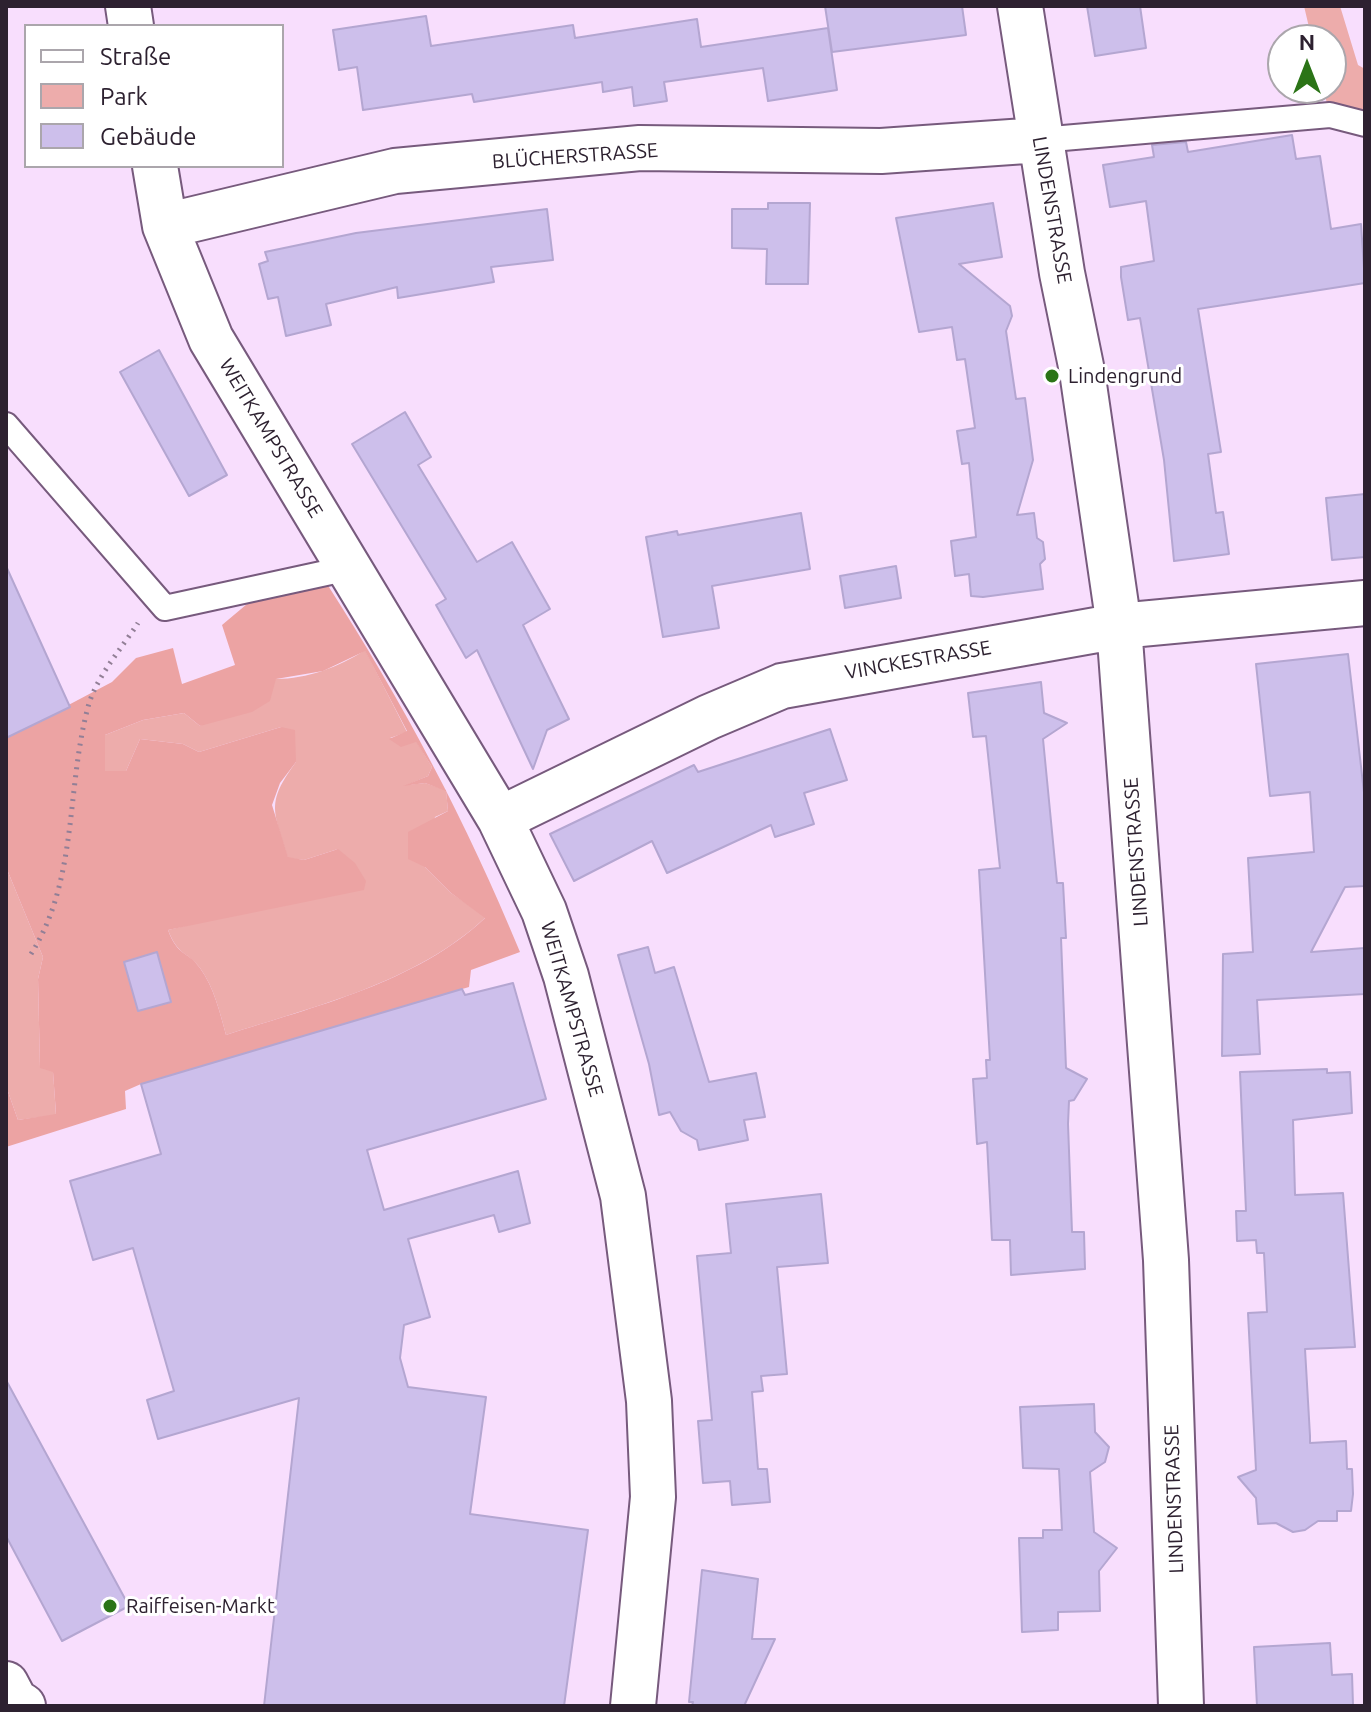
<!DOCTYPE html>
<html>
<head>
<meta charset="utf-8">
<style>
  body { margin:0 }
  #map { position:relative; width:1371px; height:1712px; overflow:hidden; background:#f8defd; font-family:Ubuntu,sans-serif }
  canvas { display:block }
  .frame { position:absolute; inset:0; border:8px solid #2d2130; pointer-events:none }
  .legend { position:absolute; left:24px; top:24px; width:260px; height:144px; box-sizing:border-box; background:#fff; border:2px solid #aba6ac; margin:0; padding:10px 14px; list-style:none; font-size:24px; color:#2d2130 }
  .legend li { display:flex; align-items:center; gap:16px; height:40px }
  .legend b { width:40px; border:2px solid #aba6ac }
  .north { position:absolute; left:1267px; top:24px; width:80px; height:80px; box-sizing:border-box; background:#fff; border:2px solid #aba6ac; border-radius:50%; rotate:0deg; font-size:22px; font-weight:700; line-height:32px; text-align:center; color:#2d2130 }
  .north::after { content:''; display:block; margin:auto; width:28px; height:36px; background:#2b7417; clip-path:polygon(50% 0,100% 100%,50% 72%,0 100%) }
</style>
</head>
<body>
<div id="map">
<canvas width="1371" height="1712"></canvas>
<div class="frame"></div>
<ul class="legend">
<li><b style="height:10px;background:#fff"></b>Straße</li>
<li><b style="height:22px;background:#edacab"></b>Park</li>
<li><b style="height:22px;background:#cdbfeb"></b>Gebäude</li>
</ul>
<div class="north">N</div>
</div>
<script>
const ctx = document.querySelector('canvas').getContext('2d');
ctx.lineJoin = 'round';
function fillPath(path, color) {
  ctx.fillStyle = color;
  ctx.fill(path, 'evenodd');
}
function trace(path, color, width, dash) {
  ctx.strokeStyle = color;
  ctx.lineWidth = width;
  ctx.lineCap = dash ? 'butt' : 'round';
  ctx.setLineDash(dash || []);
  ctx.stroke(path);
}
function label(font, color, halo, rows, align = 'center') {
  ctx.font = font + ' Ubuntu,sans-serif';
  ctx.lineWidth = 6;
  ctx.setLineDash([]);
  ctx.textBaseline = 'middle';
  ctx.strokeStyle = halo;
  ctx.fillStyle = color;
  for (const [text, x, y, turn = 0] of rows) {
    ctx.save();
    ctx.translate(x, y);
    ctx.rotate((+turn || 0) * Math.PI / 180);
    ctx.textAlign = isNaN(turn) ? turn : align;
    if (halo) ctx.strokeText(text, 0, 0);
    ctx.fillText(text, 0, 0);
    ctx.restore();
  }
}
fillPath(new Path2D(`
  M1304,6H1340L1358,65L1365,69V124L1330,115L1323,88H1331V40H1312Z
  M365,650L407,732L390,738L416,741L432,767L428,776L407,785L425,783L446,790L448,811L435,817L425,867L451,893L486,917C416,983 315,1006 226,1035C220,1013 214,987 200,968C187,951 178,956 168,930L201,922L338,849L304,860L288,858C274,811 265,804 296,762L281,727L199,752L183,744L140,739L126,771H105V735L143,720L184,713L200,726L276,679C307,679 339,667 365,650Z
  M6,867L43,957L38,979L40,1067L53,1071L56,1115L18,1120L6,1086Z`), '#edacab');
fillPath(new Path2D(`
  M327,584C403,702 467,823 520,952L471,970L469,987L141,1084L125,1091L126,1109L6,1147V1086L18,1120L56,1114L53,1072L40,1068L38,979L43,957L6,867V738L112,682L136,658L173,648L182,684L235,665L222,625L253,599ZM365,651L407,731L389,739L401,747L416,742L432,767L428,776L403,786L425,783L446,791L448,811L408,832V859L425,867L451,893L485,918C416,983 315,1006 226,1035C220,1013 214,987 200,968C187,950 178,957 168,930L364,890L366,881L355,863L338,849L304,860L288,857L272,805L280,783L296,762L295,730L281,727L199,752L183,744L140,739L126,771H105V735L143,720L184,713L200,726L252,712L270,701L276,679L323,671Z`), '#eca3a3');
const building = new Path2D(`
  M825,6H962L966,35L832,52Z
  M1087,6H1140L1146,48L1095,56Z
  M426,16L431,46L573,25L575,38L697,19L701,47L828,28L837,90L768,101L763,68L664,82L667,101L634,106L632,87L603,92L602,82L474,102L472,94L363,110L357,67L339,70L333,30Z
  M1292,135L1296,159L1320,156L1331,229L1361,224L1365,283L1198,309L1221,452L1208,454L1216,513L1223,512L1229,554L1174,561L1164,460L1140,318L1128,320L1121,277V267L1154,261L1146,201L1110,207L1103,165L1154,157L1152,145L1186,142L1188,152Z
  M768,203H810L808,284H766L767,249L732,248V209H768Z
  M993,203L1002,257L959,264L1010,306L1012,316L1006,331L1016,399L1025,398L1033,460L1017,515L1034,513L1037,538L1043,542L1045,559L1040,564L1043,589L983,597L971,596L969,574L955,576L951,541L976,537L969,463L962,464L957,431L975,428L965,359L957,360L952,327L919,332L896,218Z
  M547,209L553,260L491,267L494,282L398,298L397,287L326,304L331,325L286,336L278,297L268,299L259,264L268,261L265,252L356,233Z
  M159,350L227,475L189,496L120,372Z
  M405,412L431,457L418,465L477,562L512,542L550,609L523,625L569,719L547,730L533,769L477,650L466,658L436,605L446,599L352,444Z
  M1365,494V557L1332,560L1326,498Z
  M801,513L810,569L712,586L719,628L663,637L646,537L677,531L678,535Z
  M6,566L70,707L6,738Z
  M896,566L901,598L845,608L840,576Z
  M1348,654L1365,801V886L1345,887L1311,952L1365,948V994L1257,1000L1260,1054L1222,1056L1223,954L1253,952L1248,858L1314,852L1310,792L1270,796L1256,664Z
  M1041,682L1044,713L1067,723L1043,739L1057,883H1063L1066,938H1061L1066,1068L1087,1079L1074,1100L1069,1101L1068,1124L1072,1232H1084L1085,1269L1011,1275L1010,1240H992L987,1142L977,1144L973,1079L987,1078L986,1060H990L979,870L1000,868L986,736L973,737L968,693Z
  M830,729L847,780L804,793L814,824L775,837L771,825L667,873L652,841L574,881L550,834L694,765L698,772Z
  M648,947L655,973L674,967L709,1082L756,1073L765,1117L744,1120L748,1140L699,1150L697,1140L681,1131L670,1112L659,1115L649,1064L618,955Z
  M157,952L171,1002L138,1011L124,962Z
  M513,983L546,1099L367,1150L384,1210L518,1171L530,1223L499,1232L494,1215L408,1239L430,1317L404,1325L400,1358L408,1387L486,1397L470,1514L588,1530L564,1706H264L299,1398L158,1439L147,1400L174,1391L133,1248L93,1260L70,1181L161,1154L141,1084L462,989L465,995Z
  M1327,1069V1073L1350,1072L1352,1113L1293,1120L1295,1195L1343,1193L1355,1347L1305,1349L1310,1436V1443L1346,1441L1347,1469H1352L1353,1494L1351,1511H1337V1521H1318L1305,1530L1293,1532L1276,1523L1258,1524L1256,1498L1238,1477L1256,1470L1248,1313L1267,1312L1264,1253H1257L1256,1240L1237,1241L1236,1211H1246L1240,1072Z
  M821,1194L828,1263L777,1267L787,1374L761,1376L763,1391L752,1392L758,1469H767L770,1502L732,1505L730,1481L703,1483L698,1421L712,1420L697,1256L731,1253L726,1204Z
  M6,1380L129,1606L62,1641L6,1536Z
  M1094,1404L1095,1432L1109,1447L1105,1462L1090,1472L1094,1532L1117,1548L1099,1571L1100,1611L1058,1612V1630L1022,1632L1019,1538H1043V1530H1062L1059,1469L1023,1468L1020,1407Z
  M702,1570L758,1579L752,1639H775L744,1706H692L693,1702H689Z
  M1330,1643L1332,1675L1352,1674L1353,1705L1257,1706L1254,1647Z`);
fillPath(building, '#cdbfeb');
trace(building, '#b4a6d1', 2);
const lane = new Path2D(`
  M1040,140L1330,115L1365,124
  M6,425L165,608L349,568`);
const street = new Path2D(`
  M128,6L131,26
  M1020,6L1062,273L1082,371L1119,626L1166,1260L1181,1706
  M155,166L165,226L211,339L500,819L544,911L566,976L623,1196L649,1401L653,1497L633,1706
  M165,226L395,171L640,148L881,151L1040,140
  M500,819L709,717L782,686L1119,626L1365,603
  M6,1684L15,1701L23,1706`);
trace(lane, '#775a7d', 28);
trace(street, '#775a7d', 48);
trace(new Path2D(`
  M31,954C78,880 66,789 88,707C96,677 122,648 138,623`), '#927f96', 5, [2, 6]);
trace(lane, '#fff', 24);
trace(street, '#fff', 44);
for (const [x, y, r, color] of [
  [1052,376,8,"#2b7417"],
  [110,1606,8,"#2b7417"]
]) {
  const dot = new Path2D();
  dot.arc(x, y, r, 0, 2 * Math.PI);
  ctx.fillStyle = color;
  ctx.fill(dot);
  trace(dot, '#fff', 3);
}
label('20px', '#2d2130', '#fff', [
  ["BLÜCHERSTRASSE",575,156,-4],
  ["LINDENSTRASSE",1052,210,80],
  ["WEITKAMPSTRASSE",271,438,59],
  ["VINCKESTRASSE",918,660,-10],
  ["LINDENSTRASSE",1136,852,-94],
  ["WEITKAMPSTRASSE",572,1009,74],
  ["LINDENSTRASSE",1174,1499,-92]
]);
label('20px', '#2d2130', '#fff', [
  ["Lindengrund",1068,376],
  ["Raiffeisen-Markt",126,1606]
], 'left');
</script>
</body>
</html>
